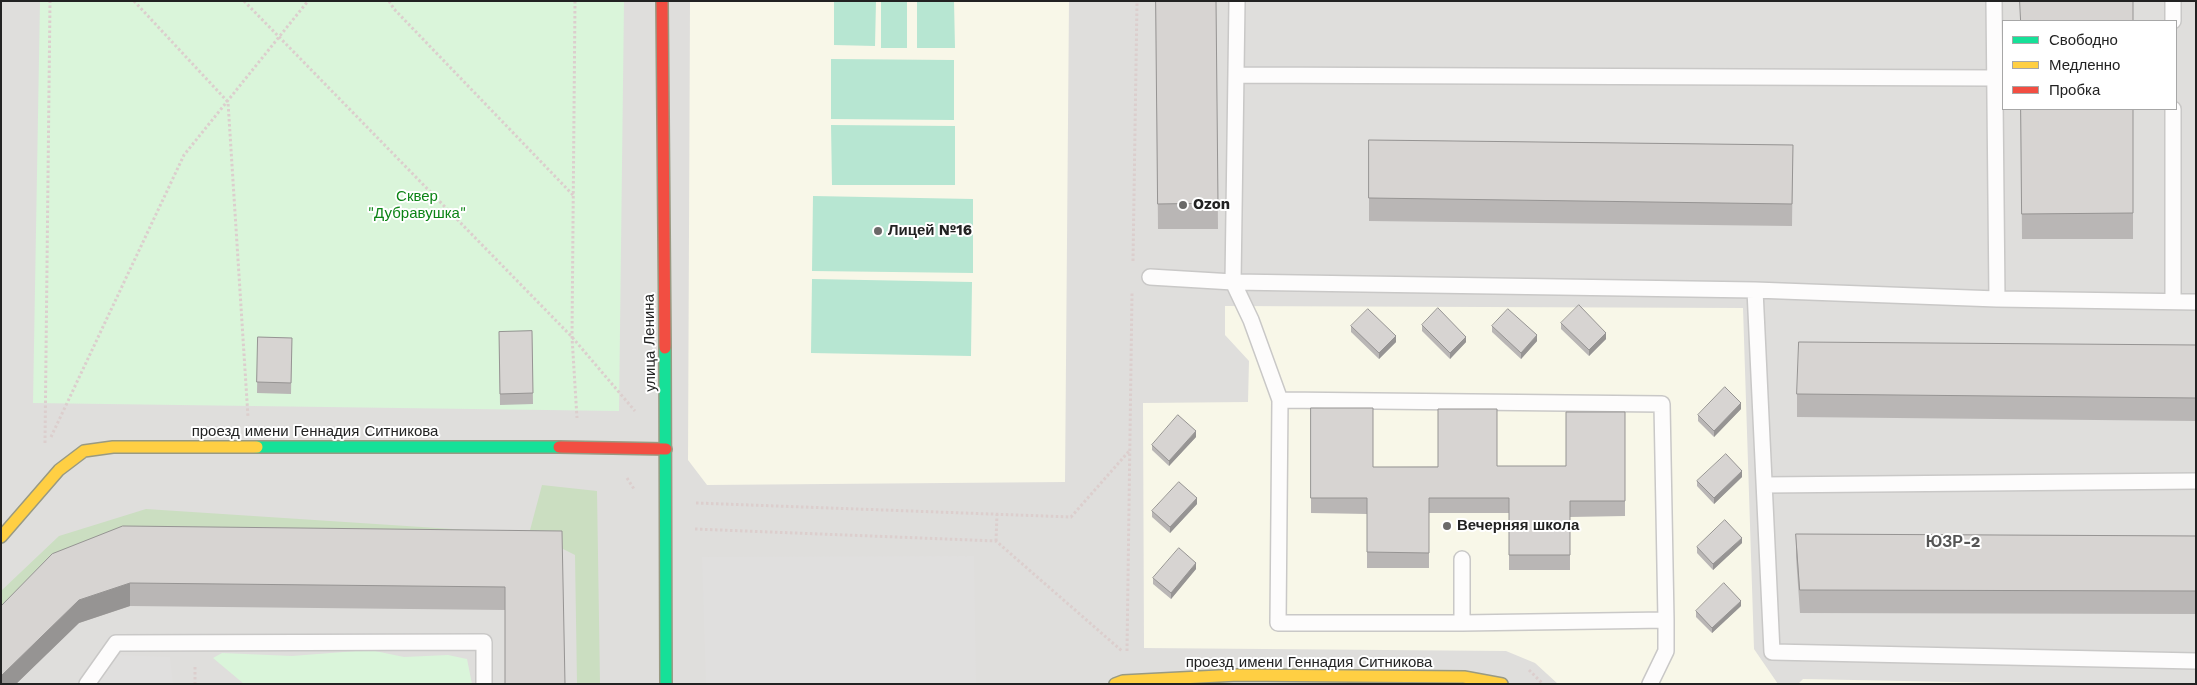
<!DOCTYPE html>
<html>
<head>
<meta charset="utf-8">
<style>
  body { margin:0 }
  #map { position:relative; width:2197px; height:685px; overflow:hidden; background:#f0eeeb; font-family:"Work Sans",sans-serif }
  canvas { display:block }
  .frame { position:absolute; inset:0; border:2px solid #222; pointer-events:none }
  .legend { position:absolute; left:2002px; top:20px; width:175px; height:90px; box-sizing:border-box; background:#fff; border:1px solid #a7a7a7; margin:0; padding:6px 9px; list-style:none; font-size:15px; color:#222 }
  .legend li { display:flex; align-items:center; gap:10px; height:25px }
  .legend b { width:25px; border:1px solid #a7a7a7 }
</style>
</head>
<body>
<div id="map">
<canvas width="2197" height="685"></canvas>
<div class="frame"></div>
<ul class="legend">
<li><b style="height:6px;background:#16e098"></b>Свободно</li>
<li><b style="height:6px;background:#ffcf43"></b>Медленно</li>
<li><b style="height:6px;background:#f24e42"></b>Пробка</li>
</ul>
</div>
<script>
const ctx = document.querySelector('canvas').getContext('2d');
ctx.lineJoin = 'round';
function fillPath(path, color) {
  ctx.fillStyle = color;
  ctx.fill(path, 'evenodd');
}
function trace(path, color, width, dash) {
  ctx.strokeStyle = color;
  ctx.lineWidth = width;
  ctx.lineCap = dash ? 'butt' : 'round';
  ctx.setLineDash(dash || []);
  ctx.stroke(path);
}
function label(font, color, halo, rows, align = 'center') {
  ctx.font = font + ' "Work Sans",sans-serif';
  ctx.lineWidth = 4;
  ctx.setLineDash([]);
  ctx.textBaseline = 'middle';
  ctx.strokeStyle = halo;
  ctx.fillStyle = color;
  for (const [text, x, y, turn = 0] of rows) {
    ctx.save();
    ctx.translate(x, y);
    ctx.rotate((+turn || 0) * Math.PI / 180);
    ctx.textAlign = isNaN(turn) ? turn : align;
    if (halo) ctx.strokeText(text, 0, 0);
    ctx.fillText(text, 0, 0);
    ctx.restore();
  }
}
fillPath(new Path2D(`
  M1,1H2196V684H1ZM2003,21H2176V109H2003Z`), '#dfdedc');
fillPath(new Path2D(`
  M690,1H1069L1065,482L707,485L688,460Z
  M1225,306L1743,308L1754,649L1778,684H1558L1535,663L1506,651L1144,648L1143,403L1248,402L1249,361L1225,335Z
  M1803,679L2054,684H1798Z`), '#f8f7e8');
fillPath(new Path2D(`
  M542,485L597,491L600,684H577L575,555L561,548L137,540L1,625V591L59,536L146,509L529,534Z`), '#cbdec1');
fillPath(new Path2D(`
  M40,1H624L619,411L33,403Z
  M370,650L404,657L448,655L467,659L472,684H244L213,658L222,653L292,656Z`), '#daf5da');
fillPath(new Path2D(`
  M834,1H876L875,46L834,45Z
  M881,1H907V48H881Z
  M917,1H954L955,48H917Z
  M831,59L954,60V120L831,119Z
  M831,125L955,126V185H832Z
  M813,196L973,199V273L812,271Z
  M812,279L972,282L971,356L811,353Z`), '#b7e6d2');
fillPath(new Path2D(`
  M974,556L976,684H706L702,557Z
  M117,655L170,657L173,684H97Z`), '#e0dfde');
const lane = new Path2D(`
  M1237,1L1233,282L1755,290L1997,299L2196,302
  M1994,1L1997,299
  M2173,21V1
  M1236,75L1995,78
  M1150,277L1233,282L1251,320L1280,400
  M1755,290L1772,652L2196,661
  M2173,301V109
  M1765,485L2196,481
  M1462,559V623
  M87,684L116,643L484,642V684
  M1650,684L1666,651V620L1662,404L1280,400L1278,623H1462L1666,620`);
const fast = new Path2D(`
  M665,348L666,684
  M257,447H559`);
const slow = new Path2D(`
  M1,537L59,470L84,451L113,447H257
  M1115,684L1123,681L1238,675L1464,677L1502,684`);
const jam = new Path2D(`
  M662,1L665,348
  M559,447L666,449`);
trace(lane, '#c9c8c7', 18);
trace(fast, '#999a82', 14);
trace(slow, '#999a82', 14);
trace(jam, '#999a82', 14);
trace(new Path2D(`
  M134,1L228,102L248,417
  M244,1L572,337L635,411
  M389,1L394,9L573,195
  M575,1L572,337L577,418
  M1133,261L1137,1
  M51,437L184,155L308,1
  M45,443L50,1
  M627,478L634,489
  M696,503L1071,517L1130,450
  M695,529L996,541L1122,651
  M996,541L997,514
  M1127,651L1132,293
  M195,667V684
  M1529,670L1543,684`), '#dccecd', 3, [2.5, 2.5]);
trace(lane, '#fdfcfc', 15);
trace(fast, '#16e098', 11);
trace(slow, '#ffcf43', 11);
trace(jam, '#f24e42', 11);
fillPath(new Path2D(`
  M1156,1H1216L1218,229H1158Z
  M2021,109H2133V239H2022Z
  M1369,140L1793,145L1792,226L1369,221Z
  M1561,323L1606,339L1589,356L1561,329Z
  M1422,325L1466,342L1450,359L1422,331Z
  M1351,326L1396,342L1379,359L1351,332Z
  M1492,326L1537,341L1521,359L1492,332Z
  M532,331L533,404L500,405L499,332Z
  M258,337L292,338L291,394L257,393Z
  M2196,345V421L1797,417V394Z
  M1311,408L1373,467L1566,466L1625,412V516L1570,517V570H1509V513H1429V568H1367V514L1311,513Z
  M1741,409L1714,437L1698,421V415Z
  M1196,437L1169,466L1152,450V445Z
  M1742,477L1714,504L1697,486V481Z
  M1197,504L1170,533L1152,517V511Z
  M562,531L505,610L130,606L79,623L16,684H1L52,554Z
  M1796,534L2196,536V614L1800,613L1796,557Z
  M1742,543L1713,570L1697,553V547Z
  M1196,569L1171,599L1153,584V578Z
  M1741,606L1712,633L1696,617V611Z`), '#b9b6b5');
fillPath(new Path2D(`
  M1606,333V339L1589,356V350Z
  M1537,335V341L1521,359V353Z
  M1396,336V342L1379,359V353Z
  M1466,337V342L1450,359V353Z
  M1741,403V409L1714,437V431Z
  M1196,431V437L1169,466V461Z
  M1742,471V477L1714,504V498Z
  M1197,498V504L1170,533V527Z
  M1742,538V543L1713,570V564Z
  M1196,563V569L1171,599V593Z
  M130,583V606L79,623L16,684H1V676L79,600Z
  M1741,601V606L1712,633V628Z`), '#969493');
const building = new Path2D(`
  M1156,1H1216L1218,203L1158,204Z
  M2020,1H2133V21H2021Z
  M2021,109H2133V213L2022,214Z
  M1369,140L1793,145L1792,204L1369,198Z
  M1579,305L1606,333L1589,350L1561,323Z
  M1438,308L1466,337L1450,353L1422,325Z
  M1368,309L1396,336L1379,353L1351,326Z
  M1508,309L1537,335L1521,353L1492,326Z
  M532,331L533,393L500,394L499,332Z
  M258,337L292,338L291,383L257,382Z
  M1799,342L2196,345V398L1797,394Z
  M1725,387L1741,403L1714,431L1698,415Z
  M1311,408H1373V467H1438V409H1497V466H1566V412H1625V501H1570V555H1509V498H1429V553L1367,552V498H1311Z
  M1178,415L1196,431L1169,461L1152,445Z
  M1726,454L1742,471L1714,498L1697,481Z
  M1179,482L1197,498L1170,527L1152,511Z
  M1725,520L1742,538L1713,564L1697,547Z
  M123,526L562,531L565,684H505V587L130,583L79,600L1,676V606L52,554Z
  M1796,534L2196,536V591L1800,590Z
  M1179,548L1196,563L1171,593L1153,578Z
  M1724,583L1741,601L1712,628L1696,611Z`);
fillPath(building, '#d7d4d2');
trace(building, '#969493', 1);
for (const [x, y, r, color] of [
  [1183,205,5,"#6a6968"],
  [878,231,5,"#6a6968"],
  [1447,526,5,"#6a6968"]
]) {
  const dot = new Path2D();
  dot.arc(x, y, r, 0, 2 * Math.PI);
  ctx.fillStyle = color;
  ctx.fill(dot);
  trace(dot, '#fff', 2);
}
label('15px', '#0c8416', '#fff', [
  ["Сквер",417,197],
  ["\"Дубравушка\"",417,214]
]);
label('bold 15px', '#222', '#fff', [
  ["Ozon",1193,205],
  ["Лицей №16",888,231],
  ["Вечерняя школа",1457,526]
], 'left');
label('15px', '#222', '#fff', [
  ["улица Ленина",650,343,-91],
  ["проезд имени Геннадия Ситникова",315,432],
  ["проезд имени Геннадия Ситникова",1309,663]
]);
label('bold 16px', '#555', '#fff', [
  ["ЮЗР-2",1953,542]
]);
</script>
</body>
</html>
